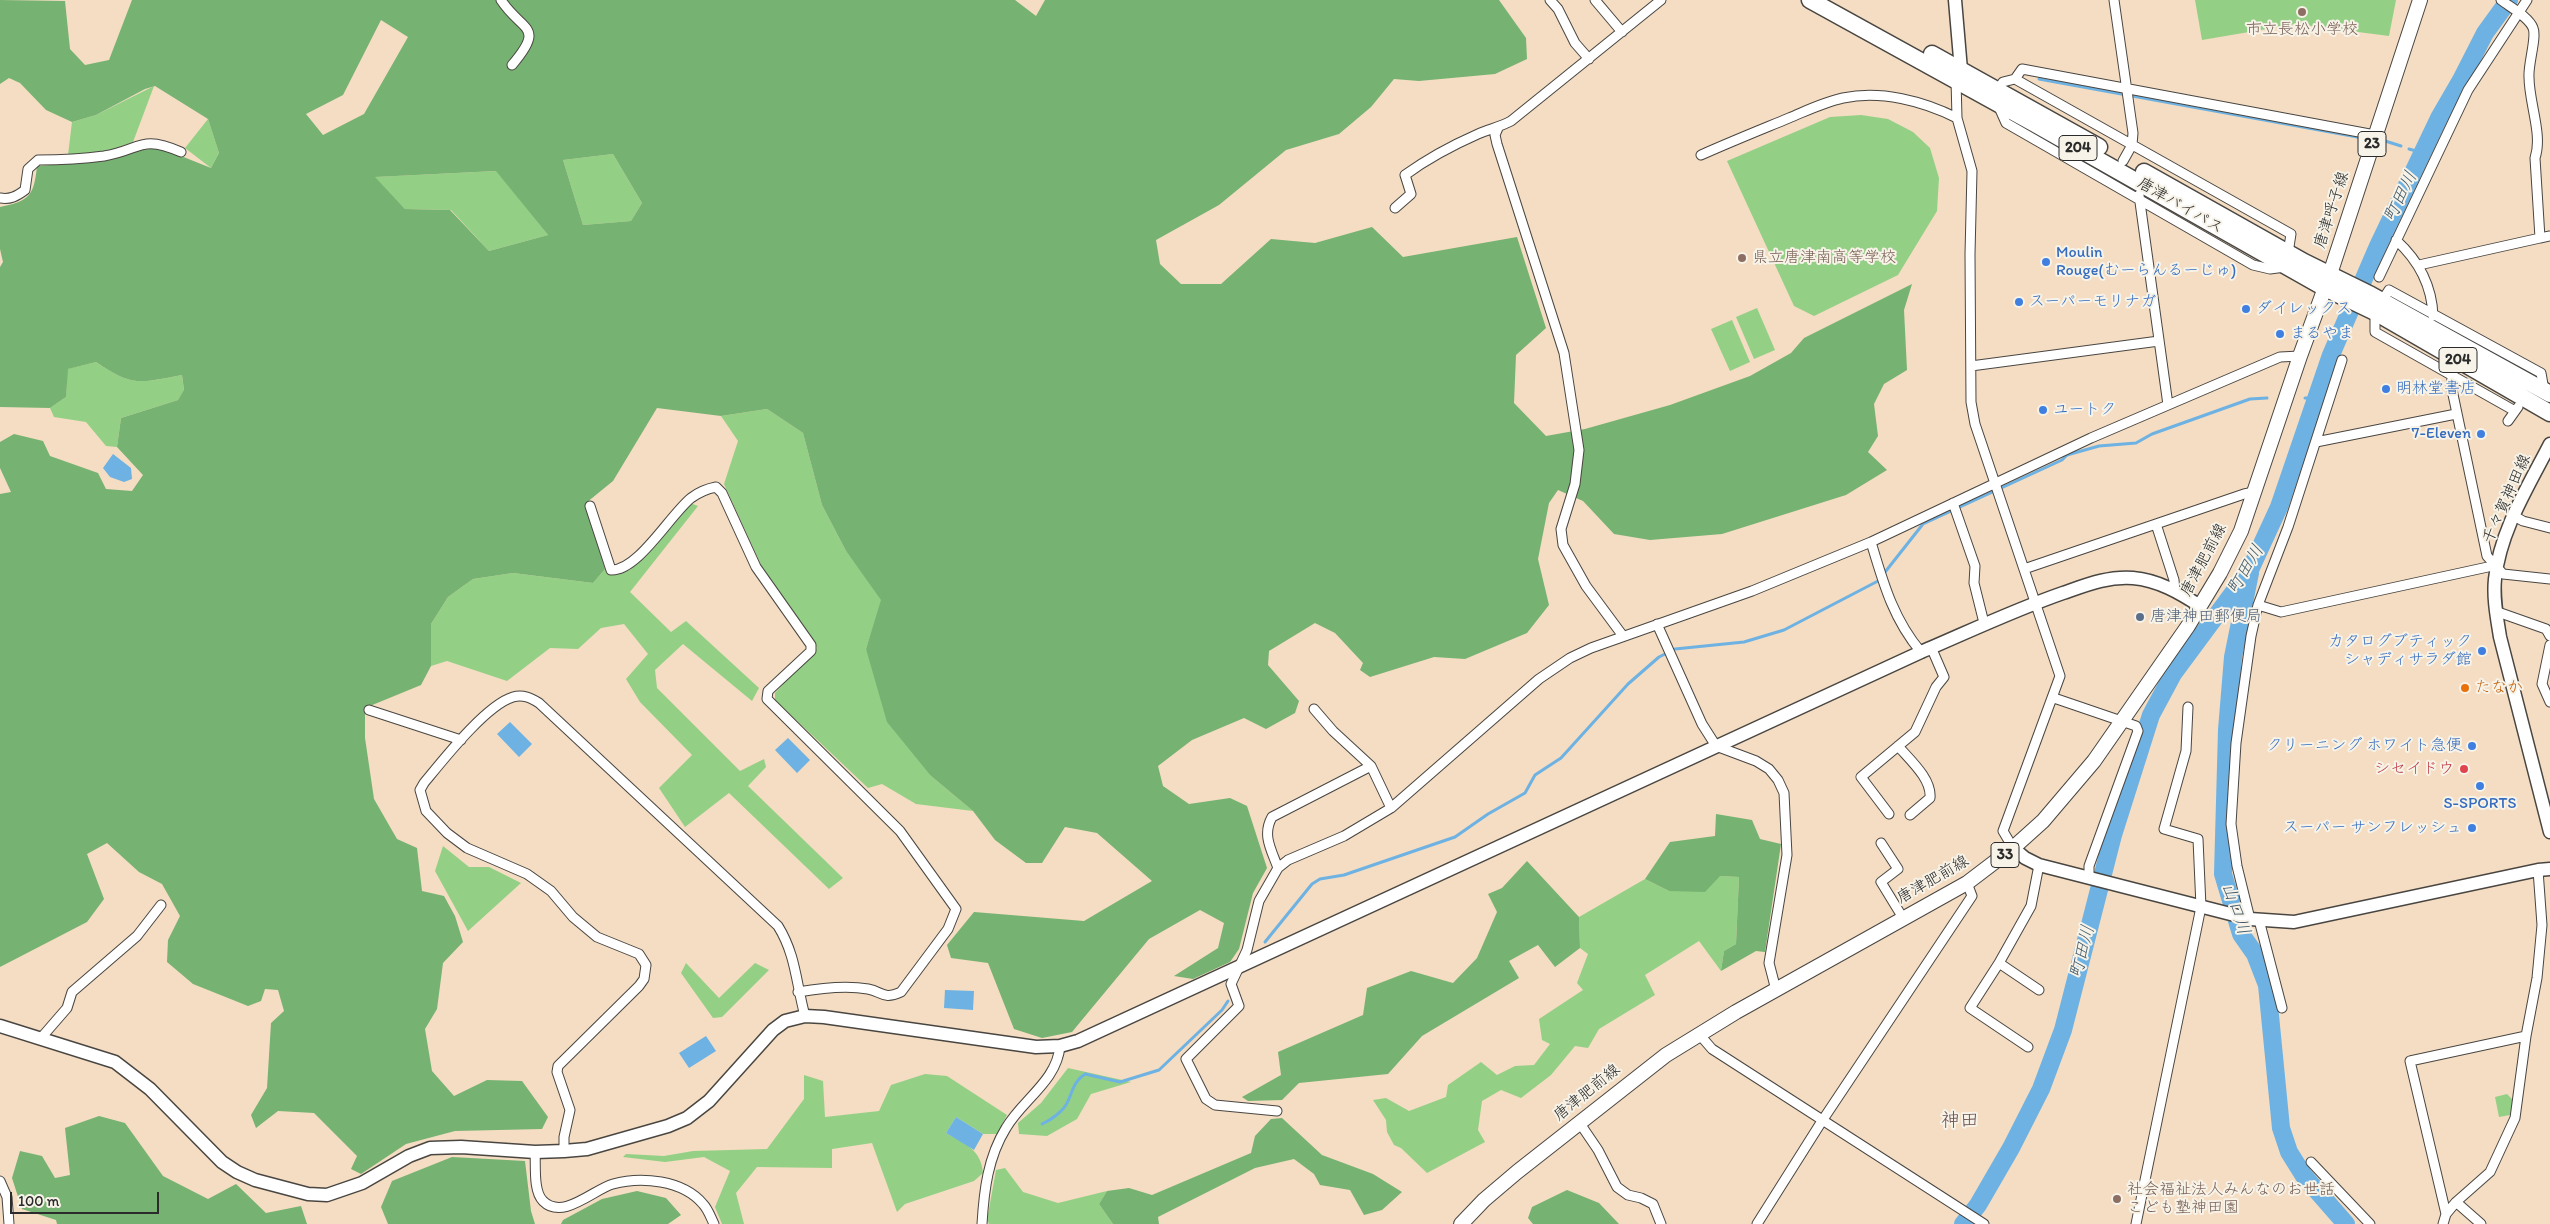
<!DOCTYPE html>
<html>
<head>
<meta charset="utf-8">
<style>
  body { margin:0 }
  #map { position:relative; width:2550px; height:1224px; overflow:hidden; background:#f4ddc2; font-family:Itim,sans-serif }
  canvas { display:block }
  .scale { position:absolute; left:10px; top:1192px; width:149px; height:22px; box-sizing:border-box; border:2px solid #2b2b2b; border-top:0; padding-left:6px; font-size:15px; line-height:18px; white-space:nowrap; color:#2b2b2b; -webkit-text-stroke:4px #f7f3e8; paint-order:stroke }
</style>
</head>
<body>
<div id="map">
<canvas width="2550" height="1224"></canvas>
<div class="scale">100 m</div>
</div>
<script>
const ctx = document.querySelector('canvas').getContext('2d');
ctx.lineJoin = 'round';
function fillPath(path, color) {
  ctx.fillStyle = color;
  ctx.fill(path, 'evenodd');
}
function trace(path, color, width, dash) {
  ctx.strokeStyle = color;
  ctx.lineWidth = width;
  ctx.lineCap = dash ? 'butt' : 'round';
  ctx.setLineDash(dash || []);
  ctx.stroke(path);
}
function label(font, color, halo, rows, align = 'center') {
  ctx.font = font + ' Itim,"Klee One",sans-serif';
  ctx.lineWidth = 4;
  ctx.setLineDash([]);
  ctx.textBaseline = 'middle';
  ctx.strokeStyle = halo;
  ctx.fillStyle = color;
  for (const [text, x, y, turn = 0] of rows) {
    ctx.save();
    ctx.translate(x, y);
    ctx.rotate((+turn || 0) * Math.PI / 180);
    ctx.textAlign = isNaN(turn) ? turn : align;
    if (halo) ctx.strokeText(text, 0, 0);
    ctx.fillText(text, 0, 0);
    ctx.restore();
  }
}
fillPath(new Path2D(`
  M2195,0H2396L2389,36L2296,24L2202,40Z
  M154,86L133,142L108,151L68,155L72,122L96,115Z
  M1861,115L1888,119L1913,132L1930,148L1939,178L1937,211L1898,275L1814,316L1794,306L1727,161L1830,117Z
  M208,119L219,153L211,168L185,148Z
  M613,154L642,203L631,221L583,225L563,160Z
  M497,171L548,235L489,251L451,210L405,209L374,177Z
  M1757,308L1775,350L1754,359L1736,317Z
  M1732,320L1750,362L1730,371L1711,329Z
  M96,362C133,387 140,383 182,375L184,391L178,400L121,418L117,447L106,446L86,422L54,417L50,408L66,397L67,369Z
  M767,409L803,433L822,505L846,551L882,600L866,649L931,776L973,811L916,804L882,784L868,788L775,700V693L817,648L761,565L724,484L738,441L721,416Z
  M690,503L698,506L630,592L671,632L686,621L759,688L752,701L683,644L655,670L657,688L740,771L764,759L766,767L748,786L843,878L829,889L729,793L685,827L659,788L692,755L640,702L626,679L648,654L624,624L601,628L578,649L550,648L507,681L447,661L431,666V624L448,597L473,579L513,573L593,583L605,569L630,570Z
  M443,846L469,867H489L521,883L468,931L435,871Z
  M1720,876L1739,877L1736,944L1724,951L1721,971L1699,941L1645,975L1655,995L1599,1029L1588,1048L1575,1046L1551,1075L1521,1098L1501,1090L1482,1101L1478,1130L1485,1142L1427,1173L1401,1148L1394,1145L1387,1132L1386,1120L1373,1100L1386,1098L1409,1111L1446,1097L1448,1085L1481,1062L1497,1075L1515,1066L1534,1065L1550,1044L1542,1040L1539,1019L1583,990L1577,983L1588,954L1580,948L1579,917L1645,879L1669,891Z
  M686,963L719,998L755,963L769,970L722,1017L713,1018L681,973Z
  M1068,1068L1131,1082L1091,1094L1077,1119L1047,1136L1019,1134L1018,1123L1041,1103Z
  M925,1074L947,1076L1007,1115L997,1134H983L956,1117L946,1133C965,1144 981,1149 983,1173L974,1181L905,1204L897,1212L872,1143L832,1149V1168L757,1167L736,1193L744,1224H722L715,1207L730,1171L704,1157L665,1162L623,1157L626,1154L664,1156L693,1151L767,1149L804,1099V1075L823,1081L825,1117L879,1111L891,1085Z
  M2507,1094L2513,1100L2510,1115L2499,1117L2495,1097Z
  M1005,1168L1023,1192L1058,1203L1107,1191L1099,1204L1113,1224H989L987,1220L996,1170Z`), '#93d085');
fillPath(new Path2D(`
  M0,0L65,1L70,49L85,65L109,60L132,0H1015L1036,16L1045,0H1499L1526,38L1527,59L1495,74L1419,81L1394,79L1371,107L1339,134L1286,150L1219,205L1156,240L1160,264L1181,284H1221L1271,239L1315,243L1372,227L1403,257L1517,237L1546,328L1516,355L1514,403L1546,436L1585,429L1670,405L1750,376L1791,353L1804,338L1912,284L1904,310L1907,370L1884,384L1874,404L1878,436L1868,452L1887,470L1846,495L1722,534L1650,540L1614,534L1583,501L1558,490L1549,503L1538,559L1549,605L1527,633L1465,659L1434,657L1370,677L1360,670L1363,663L1335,633L1315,623L1269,651L1268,665L1299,701L1295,713L1266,729L1244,718L1192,740L1158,766L1163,786L1189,804L1230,798L1247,806L1267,868L1253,893L1239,949L1230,962L1193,979L1174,976L1218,948L1224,923L1200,910L1149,939L1072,1032L1042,1038L1014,1029L988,963L951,958L947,945L974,912L1084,921L1152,881L1097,833L1065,827L1042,863H1026L995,840L973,811L931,776L887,722L866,649L881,600L846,551L822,505L803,433L767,409L721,416L657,408L613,481L586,503L605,569L593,583L513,573L473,579L448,597L431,624V666L421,685L365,708V738L374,799L397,839L417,848L422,891L444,896L455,916L463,942L443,963L437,1009L425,1029L432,1071L454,1096L487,1080L522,1081L548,1117L542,1129L455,1131L406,1144L361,1174L351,1169L357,1156L314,1113L278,1111L256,1128L251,1115L267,1088L271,1023L284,1011L278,990L265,989L261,1001L248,1006L193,984L167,962L168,940L180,916L162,884L139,872L107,843L87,854L104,899L87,922L0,967V494L11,492L0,468V442L14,434L43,441L50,456L98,473L106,489L132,491L143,475L117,447L121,418L178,400L184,390L182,375C139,383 133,387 96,362L68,369L66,397L50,408L0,407V267L3,262L0,249V207C30,201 34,195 37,166L105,161L139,150L161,148L211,168L219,153L208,119L155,86L145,89L96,115L72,122L46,110L20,83L9,78L0,84ZM381,20L408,37L364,114L323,135L306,114L343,95ZM613,154L642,203L631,221L583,225L563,160ZM496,171L548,235L489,251L450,210L405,209L375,177Z
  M1716,814L1752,820L1760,839L1781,844L1765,952L1756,951L1721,971L1724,951L1736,944L1739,877L1720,876L1705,892L1669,891L1645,879L1670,842L1715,836Z
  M1527,861L1579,917L1580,948L1555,967L1538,945L1509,961L1519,978L1422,1036L1388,1074L1299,1083L1282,1100L1248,1101L1242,1097L1281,1075L1278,1052L1363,1015L1367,988L1411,971L1453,983L1477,958L1497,912L1488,894L1502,888Z
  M99,1116L125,1123L163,1176L208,1199L236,1184L266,1213L301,1206L307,1224H57L56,1220L22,1209L12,1178L20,1151L42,1156L55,1178L70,1175L65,1128Z
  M1282,1118L1322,1155L1373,1174L1402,1192L1382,1210L1364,1215L1350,1190L1320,1185L1314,1174L1294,1159L1255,1168L1158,1217L1159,1224H1113L1099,1204L1107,1191L1129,1188L1152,1195L1251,1153L1255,1136L1271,1119Z
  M452,1157L525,1161L531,1211L535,1224H388L381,1207L392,1181Z
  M1567,1190L1599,1203L1619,1224H1533L1528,1218L1532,1207Z
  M637,1191L666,1198L681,1215L668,1224H561L563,1220L602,1199Z`), '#76b272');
fillPath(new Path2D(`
  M113,454L131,468L132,479L124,482L110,477L103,468Z
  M510,722L532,744L519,757L497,734Z
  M788,738L810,760L797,773L775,750Z
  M945,990L974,991L973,1010L944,1008Z
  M706,1036L716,1051L689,1068L679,1053Z
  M956,1117L983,1134L974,1150L946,1133Z`), '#6db2e3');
trace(new Path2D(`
  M2039,79L2363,138
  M2382,140L2401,146
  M2409,149L2423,153
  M2305,398H2316
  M1265,942L1312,884L1320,879L1344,875L1455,837L1488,814L1525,793L1535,775L1561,758L1628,684L1659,657L1675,649L1744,642L1784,630L1878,581L1923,524L2062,460L2067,455L2099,446L2136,443L2152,434L2250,399L2267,398
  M1042,1124C1051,1120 1064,1111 1068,1101C1073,1090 1074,1081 1085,1074L1120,1082L1159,1070L1222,1010L1228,1001`), '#6db2e3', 3);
trace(new Path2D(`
  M2250,573L2233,657L2227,730L2223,874L2241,934L2255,954L2267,985L2281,1128L2289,1152L2304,1176L2346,1224
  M1963,1224L1978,1205L2011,1148L2041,1089L2063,1030L2113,835L2151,715L2173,674L2250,570L2279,507L2331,355L2378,246L2439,118L2461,80L2485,33L2509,0`), '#6db2e3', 18);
const street = new Path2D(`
  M501,0C522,32 546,25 512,65
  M1550,0L1558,9L1575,43L1589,59
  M1595,0L1622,32
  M2114,0L2133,133L2132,145L2123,161
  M2015,79L2291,234L2288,253
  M1956,80L1957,118L1972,171L1970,254L1971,402L1975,424L2060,676L2003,831L2013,848
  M1998,90L2003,82L2015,79L2022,69L2375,135
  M1998,105L2006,123L2253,265L2270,269L2285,267
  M1498,128L1495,135L1497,144L1564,353L1579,450L1575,484L1561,529L1563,545L1586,586L1623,636
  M1701,155C1730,142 1760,130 1789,118C1806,111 1824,102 1843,98C1881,90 1923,101 1957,118
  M2139,195L2168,405
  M0,198C10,200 17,196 25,190L28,169L38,160C60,160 82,159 104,156C141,150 140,134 181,152
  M1395,208L1411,194L1405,175C1427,159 1453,145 1478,134C1489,129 1500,127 1511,121L1661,0
  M2540,238L2550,236
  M2396,240C2418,260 2432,286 2433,316
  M2419,265L2540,238L2535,158C2543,135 2529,103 2529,77C2528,64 2537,37 2533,28C2529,17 2510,7 2501,0
  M2379,277L2468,90L2527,0
  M2382,301L2389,290L2541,373L2544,390
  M2375,312V332L2515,411
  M2455,359L2451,385L2487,556L2503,574L2550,579
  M1971,366L2159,341
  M2508,421L2518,407
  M2316,442L2456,414
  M1953,503L1975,566L1974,583L1984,623
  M590,506L611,570C638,571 670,515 691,498C699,492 706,489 716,487L722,493L756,567L811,645V651L768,691L767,699L900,831L956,909L948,929L901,992C883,1000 883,992 868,989C846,985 821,988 798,992
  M2514,516L2523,521L2550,528
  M2156,524L2174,580L2175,591
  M1871,542C1883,582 1893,619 1921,652
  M2024,569L2244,494L2254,492
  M2258,605L2281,612L2497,565
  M2495,611L2546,629L2550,636
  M1657,624L1702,724L1716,746L1756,761L1769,769L1778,780L1784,793L1787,855L1769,963L1776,990
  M2550,645L2542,684L2550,702
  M2054,698L2136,726L2138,731L2089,866V877
  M1314,709L1333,731L1371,766L1391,808
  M369,710L461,740
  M1898,746C1910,760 1932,779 1930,798L1910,815
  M1889,814L1861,777L1915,732L1936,687L1944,677L1931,647
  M1881,843L1898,869L1881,882L1903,918
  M1278,868C1271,849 1262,835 1272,817L1371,766
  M2250,919L2237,866L2231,824L2236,743L2251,636L2258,605L2288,527L2342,360
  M2259,920L2282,1008
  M1999,963L2039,990
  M1699,1034L1712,1049L1984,1224
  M41,1038L67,1008L72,992L137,936L161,905
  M2028,1047L1970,1008L1999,963L2031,906L2039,865
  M1277,1111L1215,1105L1206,1099L1186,1059L1239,1006L1231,984L1247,950L1259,901L1278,868L1288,860L1344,836L1391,808L1539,679L1570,658L1591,648L1752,591L1871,542L2091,438L2280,357L2300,356
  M1579,1122L1598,1150L1617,1187L1628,1195L1641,1198L1653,1204L1661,1224
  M564,1151V1137L570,1110L557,1072L558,1066L639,986L644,979L646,965L639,954L597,937L573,917L551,891L527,874L467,848L447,833L426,811L420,790L424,783C443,760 486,705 513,697C523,694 531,698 539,703L778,926C796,955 796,983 805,1016
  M535,1152C536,1166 533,1191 543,1201C563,1221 594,1189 613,1184C641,1176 683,1180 703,1204C708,1209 711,1218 714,1224
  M2311,1162L2370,1224
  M0,1181L7,1197L9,1224
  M2456,1202L2481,1224
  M2446,1214L2410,1061L2526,1036
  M982,1224C984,1190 988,1157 1006,1128C1022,1100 1057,1081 1060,1046
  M1757,1224L1822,1121L1972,896L1967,883
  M2136,1224L2201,907L2198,839L2164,829L2186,751L2188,707
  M2443,1224L2446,1214L2456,1202L2490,1172L2515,1118L2526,1036L2537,978L2542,925L2538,870`);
const secondary = new Path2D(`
  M1955,0L1961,70L1958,77
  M2550,444C2528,487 2500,531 2495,579C2493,598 2497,618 2500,637L2550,832
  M2013,848L2025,858L2039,865L2250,919L2294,922L2538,870L2550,869
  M0,1026L115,1062L150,1089L222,1162L237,1172L255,1180L308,1194L327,1195L362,1183L409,1156L430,1148L461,1147L535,1152L564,1151L587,1149L668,1126L687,1118L709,1101L773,1030L785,1021L805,1016L824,1017L1036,1047L1060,1046L1078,1041L1921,652C1968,632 2014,610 2063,593C2086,585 2108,576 2133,578C2158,580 2180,593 2200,606`);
const primary = new Path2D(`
  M1461,1224L1484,1200L1517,1172L1666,1055L1736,1012L1967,883L2013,848L2043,821L2094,761L2188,626L2220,573L2241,531L2300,356L2330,274L2420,0`);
const highway = new Path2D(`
  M1810,0L2035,124L2325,288L2375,312L2550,413
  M1932,54L2099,147
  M2144,172L2304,262L2371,295L2550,394`);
trace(street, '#494642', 11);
trace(secondary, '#494642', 15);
trace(primary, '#494642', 16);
trace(highway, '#494642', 19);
trace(street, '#fff', 9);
trace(secondary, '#fff', 12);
trace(primary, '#fff', 14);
trace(highway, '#fff', 16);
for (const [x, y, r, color] of [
  [2302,12,5,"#8d6e63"],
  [1742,258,5,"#8d6e63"],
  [2046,262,5,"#3f7fe0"],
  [2019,302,5,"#3f7fe0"],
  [2246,309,5,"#3f7fe0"],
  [2280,334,5,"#3f7fe0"],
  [2386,389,5,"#3f7fe0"],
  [2043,410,5,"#3f7fe0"],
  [2481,434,5,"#3f7fe0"],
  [2140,617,5,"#5c6f8a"],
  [2482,651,5,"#3f7fe0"],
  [2465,688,5,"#e8710a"],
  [2472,746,5,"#3f7fe0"],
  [2464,769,5,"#e0444e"],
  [2480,786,5,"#3f7fe0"],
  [2472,828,5,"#3f7fe0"],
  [2117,1199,5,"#8d6e63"]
]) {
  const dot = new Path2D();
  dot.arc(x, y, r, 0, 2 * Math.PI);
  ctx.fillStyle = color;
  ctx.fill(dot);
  trace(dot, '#f7f3e8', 2);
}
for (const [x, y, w] of [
  [2372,144,28],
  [2078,148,38],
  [2458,360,38],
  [2005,855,28]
]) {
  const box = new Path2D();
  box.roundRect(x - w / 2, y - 12.5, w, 25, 4);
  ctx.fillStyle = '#f7f3e8';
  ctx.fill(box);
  trace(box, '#2b2b2b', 1);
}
label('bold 15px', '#2b2b2b', null, [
  ["23",2372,144],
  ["204",2078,148],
  ["204",2458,360],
  ["33",2005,855]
]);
label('16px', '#785e54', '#f7f3e8', [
  ["市立長松小学校",2302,30,"center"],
  ["県立唐津南高等学校",1752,258],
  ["社会福祉法人みんなのお世話",2127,1190],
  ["こども塾神田園",2127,1208]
], 'left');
label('16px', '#2b2b2b', '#f7f3e8', [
  ["唐津バイパス",2180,206,30],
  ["唐津呼子線",2332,210,-72],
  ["千々賀神田線",2507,499,-66],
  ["唐津肥前線",2204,560,-62],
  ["唐津肥前線",1933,880,-30],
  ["唐津肥前線",1587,1093,-39]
]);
label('16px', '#366cbe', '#f7f3e8', [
  ["Moulin",2056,253],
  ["Rouge(むーらんるーじゅ)",2056,271],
  ["スーパーモリナガ",2029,302],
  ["ダイレックス",2256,309],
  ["まるやま",2290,334],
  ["明林堂書店",2396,389],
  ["ユートク",2053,410],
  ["7-Eleven",2471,434,"right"],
  ["カタログブティック",2472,642,"right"],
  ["シャディサラダ館",2472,660,"right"],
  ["クリーニング ホワイト急便",2462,746,"right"],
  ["S-SPORTS",2480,804,"center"],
  ["スーパー サンフレッシュ",2462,828,"right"]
], 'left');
label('16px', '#4e5e75', '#f7f3e8', [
  ["唐津神田郵便局",2150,617]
], 'left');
label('16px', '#c56008', '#f7f3e8', [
  ["たなか",2475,688]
], 'left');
label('16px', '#be3a42', '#f7f3e8', [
  ["シセイドウ",2454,769]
], 'right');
label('italic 18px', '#425a6b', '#f7f3e8', [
  ["町田川",2401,197,-64],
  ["町田川",2246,570,-59],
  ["山口川",2235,909,71],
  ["町田川",2083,952,-76]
]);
label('19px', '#6c524f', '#f7f3e8', [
  ["神田",1960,1121]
]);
</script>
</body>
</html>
